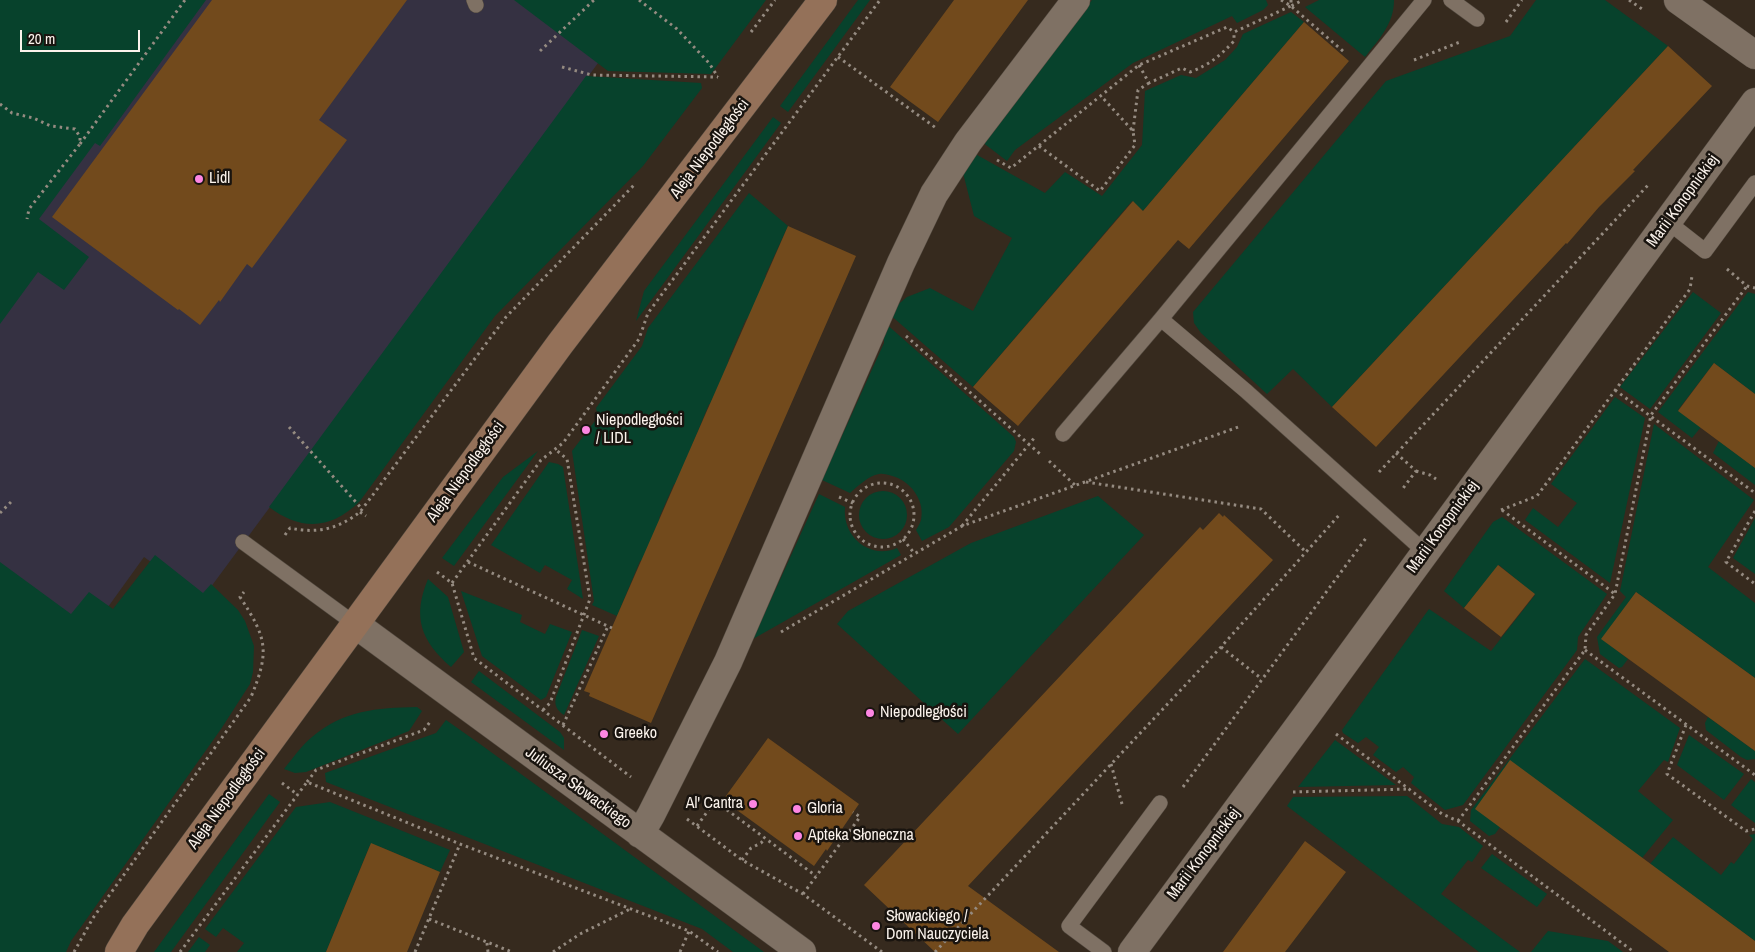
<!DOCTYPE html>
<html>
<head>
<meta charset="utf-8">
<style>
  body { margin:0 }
  #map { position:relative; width:1755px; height:952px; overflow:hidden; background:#362a1e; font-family:"Archivo Narrow",sans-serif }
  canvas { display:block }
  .scale { position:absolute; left:20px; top:30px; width:120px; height:22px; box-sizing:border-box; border:2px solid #fbf3ec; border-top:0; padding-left:6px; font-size:15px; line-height:18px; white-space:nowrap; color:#fbf3ec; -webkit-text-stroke:4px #19140f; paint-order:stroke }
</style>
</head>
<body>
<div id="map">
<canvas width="1755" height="952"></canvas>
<div class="scale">20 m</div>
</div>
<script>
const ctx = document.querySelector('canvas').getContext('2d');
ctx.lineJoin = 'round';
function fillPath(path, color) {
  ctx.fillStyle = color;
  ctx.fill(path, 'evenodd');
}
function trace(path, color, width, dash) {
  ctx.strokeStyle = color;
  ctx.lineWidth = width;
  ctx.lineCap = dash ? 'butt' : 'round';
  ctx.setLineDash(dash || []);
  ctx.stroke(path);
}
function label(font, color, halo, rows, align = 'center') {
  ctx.font = font + ' "Archivo Narrow",sans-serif';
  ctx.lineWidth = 5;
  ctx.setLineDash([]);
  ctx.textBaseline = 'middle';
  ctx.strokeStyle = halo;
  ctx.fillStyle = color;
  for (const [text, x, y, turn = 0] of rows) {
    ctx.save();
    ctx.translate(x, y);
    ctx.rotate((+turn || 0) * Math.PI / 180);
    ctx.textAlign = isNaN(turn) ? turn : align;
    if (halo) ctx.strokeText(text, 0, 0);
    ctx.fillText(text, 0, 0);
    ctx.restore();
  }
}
fillPath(new Path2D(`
  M191,0H568L618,36L202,599L144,557L90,632L0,564V260Z`), '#353142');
fillPath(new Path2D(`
  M0,0H206L100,146L95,143L39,219L89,257L64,290L38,272L0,324Z
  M514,0H766L711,74L608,71Z
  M858,0H870L788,112L780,106Z
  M1092,0H1266L1268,5L1263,10L1237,23L1232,16L1133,63L1015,150L1007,161L982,142Z
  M1319,0H1394C1394,24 1379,39 1365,57L1305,7Z
  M1536,0H1605L1668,46L1332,407L1293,369L1267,394L1201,333L1194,323L1193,312L1386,81L1510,36Z
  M1291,12L1304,22L1143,211L1132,201L973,387L888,313L907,297L930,288L973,311L1012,238L974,216L962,169L970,151L1045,193L1065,172L1102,196L1142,145L1145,91L1181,75L1196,78L1225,60L1237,47L1243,34Z
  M586,76L701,83L702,88L643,166L495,316L360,501C331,530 301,531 269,507Z
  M773,117L781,123L636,321L644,291Z
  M749,193L788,226L765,276L767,278L749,320L746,319L728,361L730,362L710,404H709L676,485L674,484L659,518L661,519L642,561H640L617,616L592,605L594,601L572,451L598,417L596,408L642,346L648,328Z
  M1693,292L1721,313L1650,409L1620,387Z
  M1748,292L1755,294V394L1714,363L1678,410L1701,427L1692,438L1658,412Z
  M884,322L1014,437L1016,442L1014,451L949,527L922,541L916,530C918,527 920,523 921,520C925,502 913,485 898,478C892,476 885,473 879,474C868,476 858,486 850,493L822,480L884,343Z
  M1615,397L1645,418L1610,583L1525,520L1533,508L1558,527L1577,503L1551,484Z
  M1654,424L1754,500L1708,567L1755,603V678L1636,592L1602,639L1628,659L1622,667L1619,668L1600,654L1597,637L1626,597L1620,591Z
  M1719,441L1755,468V485L1713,453Z
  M538,451L454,566L442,558L503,477Z
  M549,462L558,464L563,467L583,599L567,589L572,580L545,565L540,573L491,545Z
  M859 515a24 24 0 1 1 48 0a24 24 0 1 1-48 0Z
  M819,494L845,507C842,536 869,560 897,548L901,555L753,639Z
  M1098,496L1144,535L958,734L837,624L848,611L971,543Z
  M1502,517L1607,594L1578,637L1577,650L1463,805L1445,810L1411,783L1414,777L1403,767L1396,772L1373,755L1379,747L1366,737L1358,743L1343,733L1342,730L1429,609L1491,651L1535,595L1499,565L1464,608L1444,591L1493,522Z
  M1755,518V574L1733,558Z
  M155,555L203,593L211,584L238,610L245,621L254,646L253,672L250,684L221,729L71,941L66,952H0V562L71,614L89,592L113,609Z
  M428,579L448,597L464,652L451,667C421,641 412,617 428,579Z
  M461,591L522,615L520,622L545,634L550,624L572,632L546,697L541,700L482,656Z
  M582,630L599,636L564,715C557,710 554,706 556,697Z
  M1585,659L1680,728L1668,762L1664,760L1638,791L1673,820L1642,858L1500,827L1495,834L1489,836L1470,821L1471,810Z
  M479,671L560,732L564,738V750L471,682Z
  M417,707L422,711L409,731L306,772L295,773L284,769C293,758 301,746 312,737C344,710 376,708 417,707Z
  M1708,717L1755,751V759L1747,760L1741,757L1706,730L1705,723Z
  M446,720L480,744L764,952H733L702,929L326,782L325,773L436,733Z
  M1689,735L1744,774L1724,800L1677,765Z
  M1335,740L1396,785L1298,787Z
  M1751,779L1755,782V823L1731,805Z
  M269,794L280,802L171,952H154Z
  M1407,796L1442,824L1459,827L1483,846L1472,862L1468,860L1441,894L1520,952H1479L1287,806L1293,797Z
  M330,802L450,850L440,872L378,846L370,845L326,952H237L244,943L223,928L216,937L205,929L296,807Z
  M1755,834V941L1650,864L1673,837L1721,875L1731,862L1734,864L1753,839L1749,835Z
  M1492,854L1547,894L1537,907L1481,868Z
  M1548,931L1608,941L1623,952H1531Z
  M199,937L210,945L205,952H188Z`), '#07422c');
fillPath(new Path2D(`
  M212,0H407L319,120L347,140L252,268L247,264L220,302L219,300L200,325L179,309L178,310L52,217Z
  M954,0H1028L938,122L890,87Z
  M1304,22L1349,61L1189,249L1178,240L1018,426L973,387L1133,201L1143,211Z
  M1668,46L1712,86L1633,170L1635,171L1599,207L1567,244L1566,243L1376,447L1332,407Z
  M788,226L856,256L651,723L589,696L590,693L584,691Z
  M1714,363L1755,394V468L1678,411Z
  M1219,513L1223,517L1224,515L1273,560L968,886L1059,952H935L864,885L1200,527L1203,530Z
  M1498,565L1535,594L1501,637L1464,608Z
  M1636,592L1755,678V751L1601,639Z
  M768,738L859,804L827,851L826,849L814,866L723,800Z
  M1510,760L1755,941V952H1669L1475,809Z
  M1305,841L1346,872L1285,952H1223Z
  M371,843L440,872L407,952H326Z`), '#724a1c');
const lane = new Path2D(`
  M474,0L476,5
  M1451,0L1477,19
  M1668,222L1705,251L1755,183
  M1161,319L1246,391L1425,552
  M1063,434L1161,319L1424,0
  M243,542L355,624
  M1104,952L1069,926L1160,803`);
const street = new Path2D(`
  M1678,0L1755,55
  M355,624L802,952
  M640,834L651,815L728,662L901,263L934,194L968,142L1076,0
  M1132,952L1309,712L1408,576L1755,102`);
const secondary = new Path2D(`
  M119,952L135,925L560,344L823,0`);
trace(lane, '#52493f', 16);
trace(street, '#52493f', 29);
trace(secondary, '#52493f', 29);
trace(new Path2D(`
  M639,0L677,29L709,63L718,77
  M1281,0L1291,6L1344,52
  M1291,0V6L1303,0
  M1629,0L1645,11
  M1506,22L1522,0
  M751,32L775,0
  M540,51L594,0
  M838,57L936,128
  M1414,60L1460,42
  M1139,65L1149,83L1182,68L1190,72C1209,65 1220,56 1234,41V32
  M562,67L592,75L718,77
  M0,104L12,113L33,118L51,126L75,129L80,137V144L29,209L27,219
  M1133,131L1138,90L1149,83
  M80,144L185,0
  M1039,146L1100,191L1135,145L1133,131L1101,96
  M997,160L1011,168L1139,65L1227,27L1234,32L1291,6
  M1727,269L1747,286L1755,288
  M906,336L1040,454
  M1615,390L1755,493
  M289,427L362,509
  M1396,453L1416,471L1401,491
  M1049,461L1075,485
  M1416,471L1430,475L1436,479
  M1379,472L1650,183
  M1086,482L1261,509L1306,552
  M850 515a32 32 0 1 1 64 0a32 32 0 1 1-64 0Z
  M839,497L853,503
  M1501,510L1537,496L1690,289L1692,276
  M1502,510L1615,594
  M1755,511L1726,562L1755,584
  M360,512L366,516
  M0,513L12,501
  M962,526L1035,437
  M285,535L290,528C317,534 338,529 360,512L506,317L635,184
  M903,539L914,553
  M468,562L612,628
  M437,572L452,583L474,658L631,777
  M452,583L541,460L563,443L639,339L648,313L880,0
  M781,632L962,526L1241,426
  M1221,647L1262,679
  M1585,650L1755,775
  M543,710L550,703L590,599L567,459L555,449
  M563,725L608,626
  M1686,725L1667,774L1746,831L1755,829
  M1336,734L1442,814L1458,821L1634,952
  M1111,764L1122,804
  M307,782L316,770L424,730L430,722
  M282,783L298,795
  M1183,787L1366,538
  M1293,792L1409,789
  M687,819L742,860L803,894L882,952
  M1458,821L1585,650L1586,635L1615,594L1651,415L1747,286
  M697,826L715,801L816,876
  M742,860L751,848L761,843L765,838
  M803,894L860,817L853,812
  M429,919L512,952
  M487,943L488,952
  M74,952L93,918L251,697C270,651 267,638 240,597L244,592
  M180,952L307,782L460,844L689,931L718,952
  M415,952L460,844
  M553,952L580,934L630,909
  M680,952L689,931
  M935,952L1221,647L1341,513`), '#958b81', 3, [2.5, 4]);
trace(lane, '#7f7164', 15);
trace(street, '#7f7164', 28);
trace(secondary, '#947159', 28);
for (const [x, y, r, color] of [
  [199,179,5,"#fd86e2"],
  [586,430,5,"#fd86e2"],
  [870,713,5,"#fd86e2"],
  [604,734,5,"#fd86e2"],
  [753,804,5,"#fd86e2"],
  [797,809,5,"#fd86e2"],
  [798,836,5,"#fd86e2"],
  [876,926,5,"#fd86e2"]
]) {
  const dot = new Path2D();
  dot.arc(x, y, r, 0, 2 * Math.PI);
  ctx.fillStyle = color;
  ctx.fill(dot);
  trace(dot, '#19140f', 2);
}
label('16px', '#fbf3ec', '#19140f', [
  ["Aleja Niepodległości",710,149,-53],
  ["Marii Konopnickiej",1683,201,-54],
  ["Aleja Niepodległości",466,472,-54],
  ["Marii Konopnickiej",1443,527,-54],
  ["Juliusza Słowackiego",578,788,36],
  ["Aleja Niepodległości",227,799,-54],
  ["Marii Konopnickiej",1204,854,-53]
]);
label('16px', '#fbf3ec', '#19140f', [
  ["Lidl",209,179],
  ["Niepodległości",596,421],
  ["/ LIDL",596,439],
  ["Niepodległości",880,713],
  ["Greeko",614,734],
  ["Al' Cantra",743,804,"right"],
  ["Gloria",807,809],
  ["Apteka Słoneczna",808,836],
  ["Słowackiego /",886,917],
  ["Dom Nauczyciela",886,935]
], 'left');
</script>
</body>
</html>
